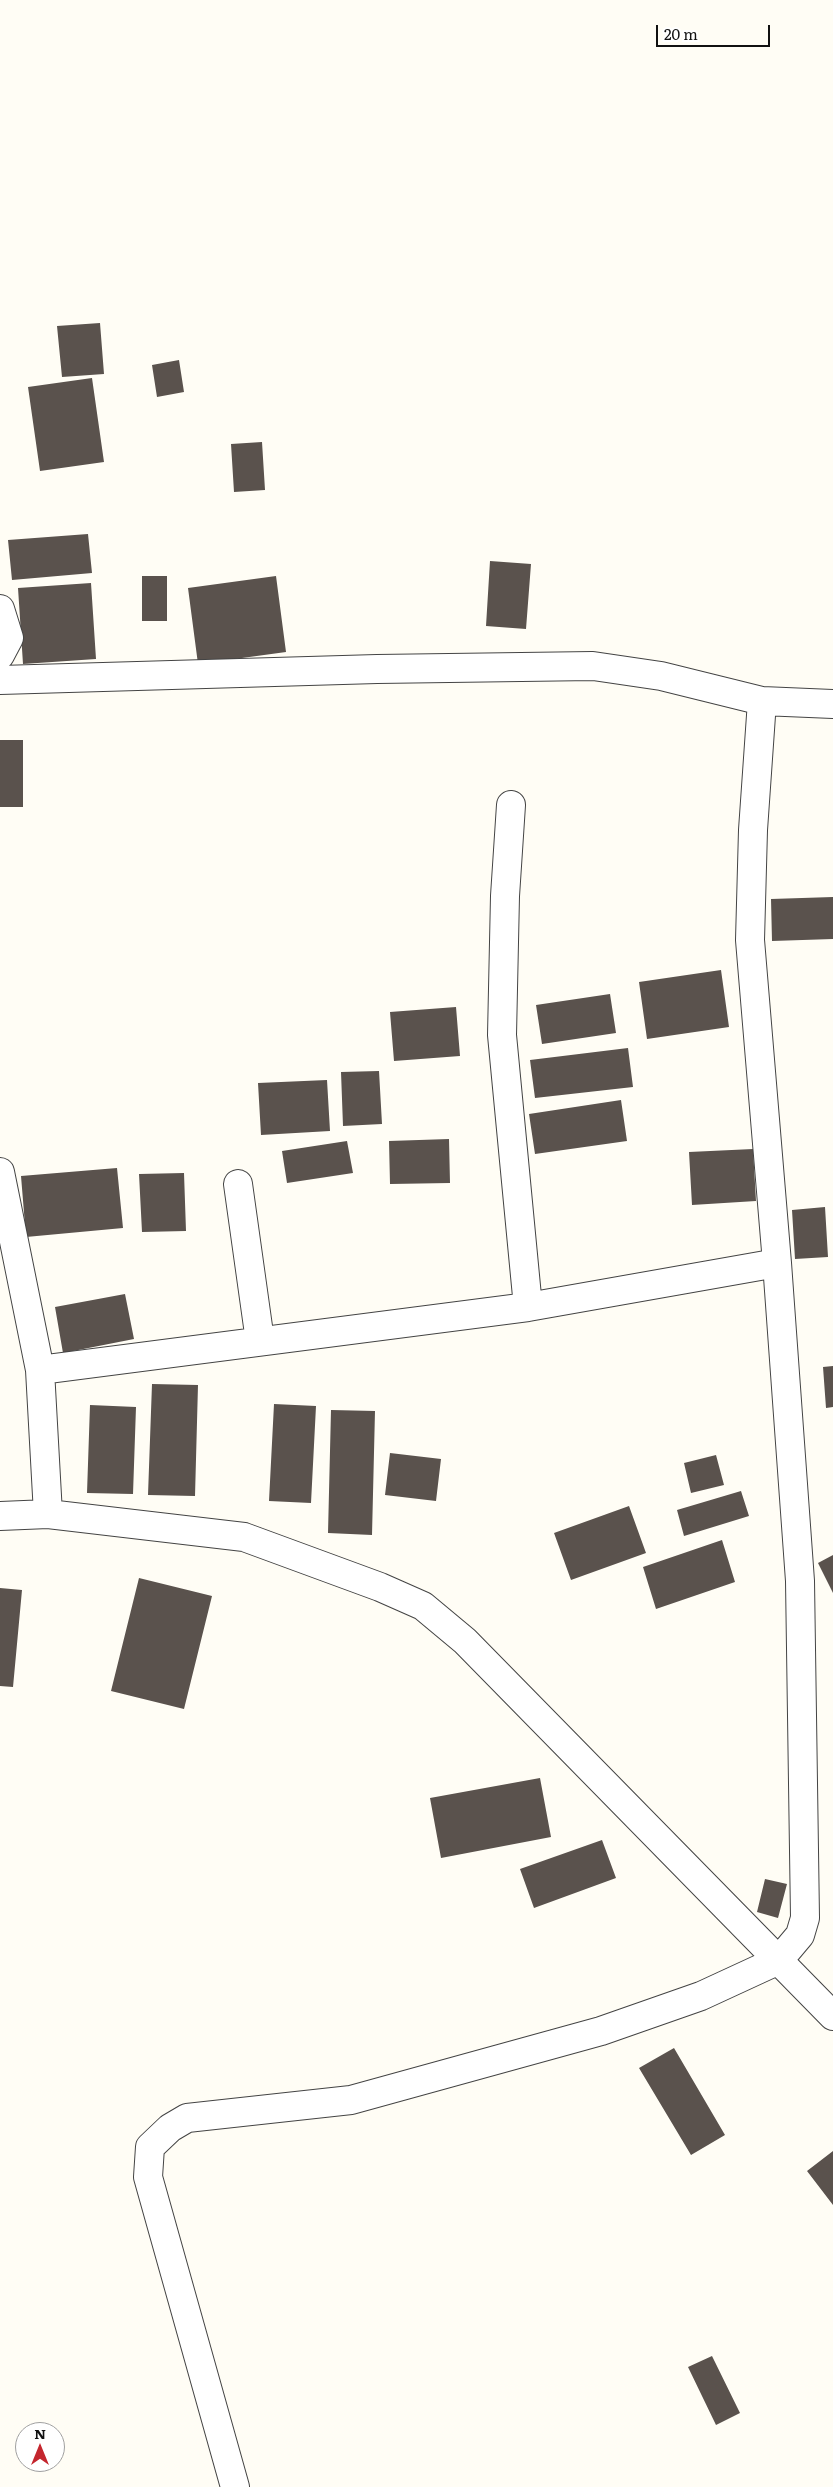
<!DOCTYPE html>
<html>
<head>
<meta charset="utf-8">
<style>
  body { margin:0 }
  #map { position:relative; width:833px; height:2487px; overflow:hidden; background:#fffdf5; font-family:Literata,serif }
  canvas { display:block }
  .north { position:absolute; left:15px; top:2422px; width:50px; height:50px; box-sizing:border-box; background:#fff; border:1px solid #a0a0a0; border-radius:50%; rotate:0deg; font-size:14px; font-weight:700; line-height:20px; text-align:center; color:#111 }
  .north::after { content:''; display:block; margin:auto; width:18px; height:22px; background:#c4262e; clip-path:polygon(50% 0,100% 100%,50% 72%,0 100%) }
  .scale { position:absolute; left:656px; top:25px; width:114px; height:22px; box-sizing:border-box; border:2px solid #111; border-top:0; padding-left:6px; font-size:15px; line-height:18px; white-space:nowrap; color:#111; -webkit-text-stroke:4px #fff; paint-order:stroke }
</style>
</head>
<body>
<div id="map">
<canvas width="833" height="2487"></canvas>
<div class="north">N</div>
<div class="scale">20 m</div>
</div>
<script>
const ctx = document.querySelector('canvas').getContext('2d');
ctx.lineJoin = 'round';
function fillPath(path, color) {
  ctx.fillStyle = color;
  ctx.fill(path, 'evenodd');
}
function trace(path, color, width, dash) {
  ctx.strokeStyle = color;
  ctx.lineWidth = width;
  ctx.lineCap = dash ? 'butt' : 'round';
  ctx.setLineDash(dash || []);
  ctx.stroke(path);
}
fillPath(new Path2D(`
  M100,323L104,374L62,377L57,326Z
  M179,360L184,392L157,397L152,365Z
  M92,378L104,462L40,471L28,387Z
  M262,442L265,490L234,492L231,444Z
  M88,534L92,573L12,580L8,540Z
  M490,561L531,564L526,629L486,626Z
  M142,576H167V621H142Z
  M276,576L286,652L198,664L188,588Z
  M91,583L96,659L23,664L18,588Z
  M0,740H23V807H0Z
  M833,897V939L772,941L771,899Z
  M721,970L729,1027L647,1039L639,982Z
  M610,994L616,1033L542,1044L536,1005Z
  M456,1007L460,1056L394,1061L390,1012Z
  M628,1048L633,1087L535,1098L530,1060Z
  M379,1071L382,1124L343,1126L341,1072Z
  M327,1080L330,1131L261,1135L258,1083Z
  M621,1100L627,1141L535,1154L529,1114Z
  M449,1139L450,1183L390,1184L389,1141Z
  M347,1141L353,1173L287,1183L282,1151Z
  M753,1149L756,1201L692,1205L689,1152Z
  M117,1168L123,1228L26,1237L21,1176Z
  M184,1173L186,1231L142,1232L139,1174Z
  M825,1207L828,1257L795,1259L792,1210Z
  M125,1294L134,1339L63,1353L55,1307Z
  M833,1366V1407L826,1408L823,1367Z
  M152,1384L198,1385L195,1496L148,1495Z
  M274,1404L316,1406L311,1503L269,1501Z
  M90,1405L136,1407L133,1494L87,1493Z
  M331,1410L375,1411L372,1535L328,1533Z
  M390,1453L441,1459L436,1501L385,1495Z
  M716,1455L724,1485L691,1493L684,1463Z
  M741,1491L749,1516L684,1536L677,1510Z
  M629,1506L646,1553L571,1580L554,1533Z
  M722,1540L735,1582L656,1609L643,1567Z
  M833,1555V1593L818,1563Z
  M139,1578L212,1596L184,1709L111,1691Z
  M0,1588L22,1590L13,1687L0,1686Z
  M540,1778L551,1837L441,1858L430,1798Z
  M602,1840L616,1878L534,1908L520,1869Z
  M765,1879L787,1884L778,1918L757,1912Z
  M674,2048L725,2135L691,2155L639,2068Z
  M833,2151V2205L807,2171Z
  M712,2356L740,2413L716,2425L688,2367Z`), '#5a524d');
const minor = new Path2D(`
  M0,609L9,638L0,655
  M0,680L377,669L593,666L661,676L762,701L833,704
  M511,805L505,896L502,1035L528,1307
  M0,1172L40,1370L48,1514
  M238,1184L260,1341
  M40,1370L528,1307L777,1263
  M0,1516L48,1514L244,1537L380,1587L423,1606L465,1641L833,2016
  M235,2487L148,2177L150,2147L170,2128L187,2118L351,2100L601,2031L701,1996L779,1960L800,1935L805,1918L800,1581L777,1263L750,940L753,830L762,701`);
trace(minor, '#444', 30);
trace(minor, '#fff', 28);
</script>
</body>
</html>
